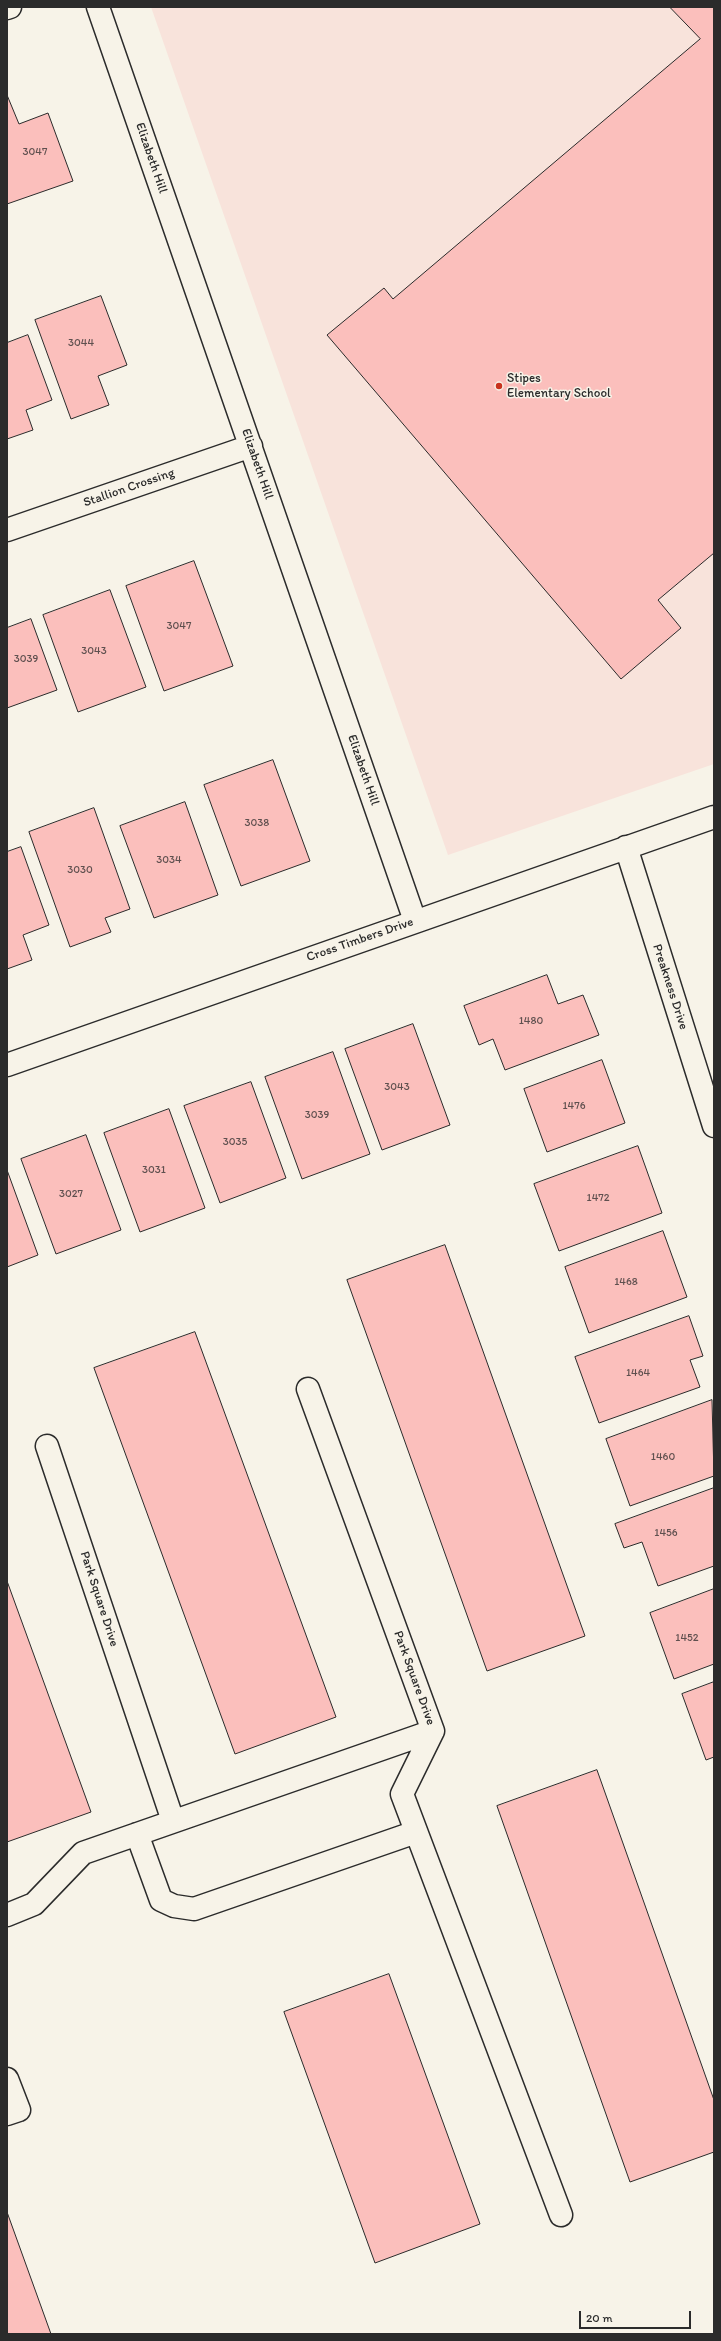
<!DOCTYPE html>
<html>
<head>
<meta charset="utf-8">
<style>
  body { margin:0 }
  #map { position:relative; width:721px; height:2341px; overflow:hidden; background:#f7f3e8; font-family:Itim,sans-serif }
  canvas { display:block }
  .frame { position:absolute; inset:0; border:8px solid #2b2b2b; pointer-events:none }
  .scale { position:absolute; left:579px; top:2311px; width:112px; height:18px; box-sizing:border-box; border:2px solid #2b2b2b; border-top:0; padding-left:5px; font-size:12px; line-height:14px; white-space:nowrap; color:#2b2b2b; -webkit-text-stroke:3px #f7f3e8; paint-order:stroke }
</style>
</head>
<body>
<div id="map">
<canvas width="721" height="2341"></canvas>
<div class="frame"></div>
<div class="scale">20 m</div>
</div>
<script>
const ctx = document.querySelector('canvas').getContext('2d');
ctx.lineJoin = 'round';
function fillPath(path, color) {
  ctx.fillStyle = color;
  ctx.fill(path, 'evenodd');
}
function trace(path, color, width, dash) {
  ctx.strokeStyle = color;
  ctx.lineWidth = width;
  ctx.lineCap = dash ? 'butt' : 'round';
  ctx.setLineDash(dash || []);
  ctx.stroke(path);
}
function label(font, color, halo, rows, align = 'center') {
  ctx.font = font + ' Itim,sans-serif';
  ctx.lineWidth = 3;
  ctx.setLineDash([]);
  ctx.textBaseline = 'middle';
  ctx.strokeStyle = halo;
  ctx.fillStyle = color;
  for (const [text, x, y, turn = 0] of rows) {
    ctx.save();
    ctx.translate(x, y);
    ctx.rotate((+turn || 0) * Math.PI / 180);
    ctx.textAlign = isNaN(turn) ? turn : align;
    if (halo) ctx.strokeText(text, 0, 0);
    ctx.fillText(text, 0, 0);
    ctx.restore();
  }
}
fillPath(new Path2D(`
  M151,7H714V764L448,855Z`), '#f8e3db');
const building = new Path2D(`
  M670,7H714V553L658,600L681,628L621,679L327,335L384,288L393,299L700,39Z
  M7,95L19,124L48,113L73,181L7,204Z
  M101,296L127,365L98,376L109,405L71,419L35,320Z
  M28,335L52,400L26,410L33,430L7,439V343Z
  M194,561L233,666L164,691L126,586Z
  M110,590L146,687L78,712L43,615Z
  M31,619L57,690L7,708V628Z
  M273,760L310,861L241,886L204,785Z
  M185,802L218,895L154,918L120,826Z
  M94,808L130,909L105,918L111,932L70,947L29,832Z
  M21,847L49,925L23,935L32,960L7,969V852Z
  M547,975L558,1004L583,995L599,1035L505,1070L493,1039L479,1045L464,1006Z
  M413,1024L450,1125L382,1150L345,1049Z
  M333,1052L370,1154L302,1179L265,1077Z
  M602,1060L625,1123L547,1152L524,1089Z
  M251,1082L286,1178L220,1203L184,1106Z
  M169,1109L205,1208L140,1232L104,1133Z
  M86,1135L121,1230L56,1254L21,1159Z
  M638,1146L662,1213L559,1251L534,1184Z
  M7,1170L38,1255L7,1267Z
  M663,1231L687,1297L589,1333L565,1267Z
  M445,1245L585,1636L487,1671L347,1280Z
  M689,1316L703,1356L690,1360L700,1387L599,1423L575,1357Z
  M195,1332L336,1717L235,1754L94,1368Z
  M712,1400L714,1476L630,1506L606,1439Z
  M714,1488V1566L658,1586L642,1542L624,1548L615,1524Z
  M7,1581L91,1812L7,1842Z
  M714,1589V1664L674,1679L650,1613Z
  M714,1682V1757L706,1760L682,1694Z
  M597,1770L714,2100V2152L630,2182L497,1806Z
  M389,1974L480,2224L375,2263L284,2012Z
  M7,2212L51,2334H7Z`);
fillPath(building, '#fbbfbc');
trace(building, '#2b2b2b', 1);
const minor = new Path2D(`
  M98,7L415,921
  M7,8L10,7
  M7,530L251,446
  M626,847L714,1126
  M7,1065L714,817
  M308,1389L433,1731
  M47,1446L173,1821
  M433,1731L402,1794L561,2215
  M137,1834L161,1900L174,1906L194,1909L416,1832
  M7,1915L34,1904L83,1853L433,1731
  M7,2079L19,2110L7,2114`);
trace(minor, '#2b2b2b', 25);
trace(minor, '#f7f3e8', 22);
for (const [x, y, r, color] of [
  [499,386,4,"#c8321e"]
]) {
  const dot = new Path2D();
  dot.arc(x, y, r, 0, 2 * Math.PI);
  ctx.fillStyle = color;
  ctx.fill(dot);
  trace(dot, '#f7f3e8', 1.5);
}
label('11px', '#5f504f', null, [
  ["3047",35,152],
  ["3044",81,343],
  ["3047",179,626],
  ["3043",94,651],
  ["3039",26,659],
  ["3038",257,823],
  ["3034",169,860],
  ["3030",80,870],
  ["1480",531,1021],
  ["3043",397,1087],
  ["1476",574,1106],
  ["3039",317,1115],
  ["3035",235,1142],
  ["3031",154,1170],
  ["3027",71,1194],
  ["1472",598,1198],
  ["1468",626,1282],
  ["1464",638,1373],
  ["1460",663,1457],
  ["1456",666,1533],
  ["1452",687,1638]
]);
label('13px', '#2b2b2b', '#f7f3e8', [
  ["Elizabeth Hill",151,158,71],
  ["Elizabeth Hill",257,464,71],
  ["Stallion Crossing",129,488,-19],
  ["Elizabeth Hill",363,770,71],
  ["Cross Timbers Drive",360,940,-19],
  ["Preakness Drive",670,987,72],
  ["Park Square Drive",99,1599,72],
  ["Park Square Drive",414,1678,70]
]);
label('13px', '#2b2b2b', '#f7f3e8', [
  ["Stipes",507,379],
  ["Elementary School",507,394]
], 'left');
</script>
</body>
</html>
